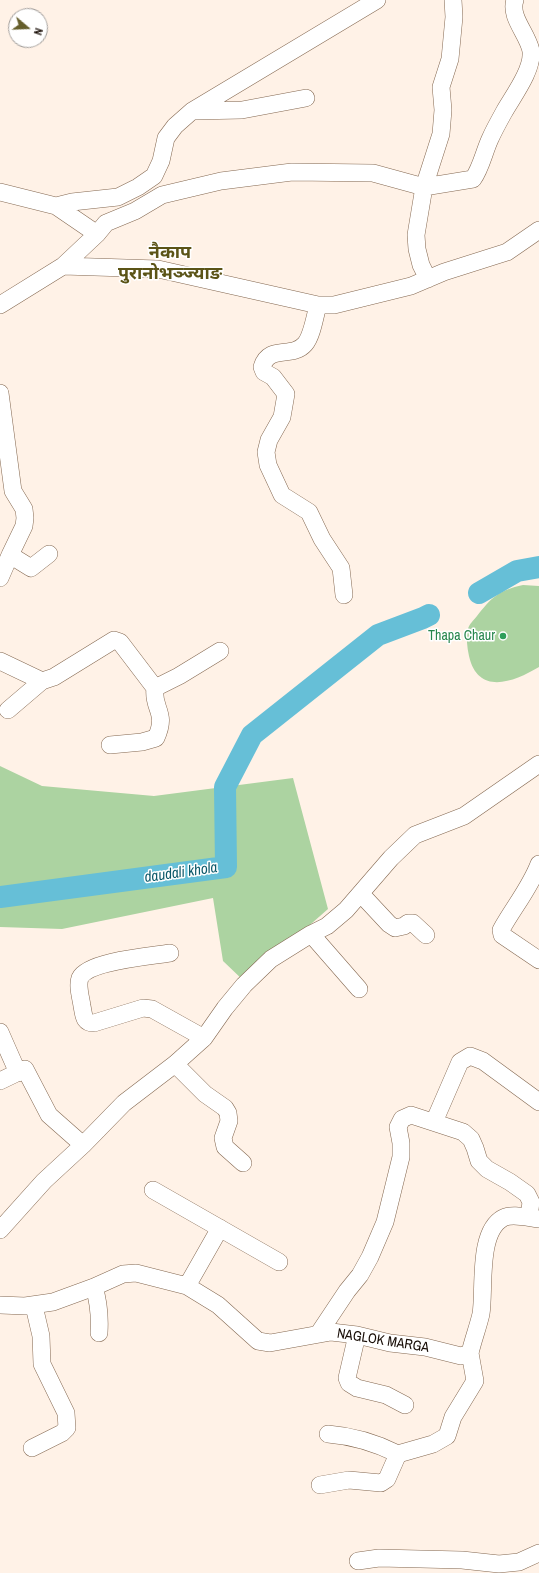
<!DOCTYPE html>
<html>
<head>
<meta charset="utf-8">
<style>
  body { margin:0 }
  #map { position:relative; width:539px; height:1573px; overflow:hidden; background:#fff2e7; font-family:"Archivo Narrow",sans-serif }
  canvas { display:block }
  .north { position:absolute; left:8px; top:8px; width:40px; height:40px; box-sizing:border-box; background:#fff; border:1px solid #a29e9b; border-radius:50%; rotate:109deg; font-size:11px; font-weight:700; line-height:16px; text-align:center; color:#170c05 }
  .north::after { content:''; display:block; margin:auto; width:14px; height:18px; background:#655e2b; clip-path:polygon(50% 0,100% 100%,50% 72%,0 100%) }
</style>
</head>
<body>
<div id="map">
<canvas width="539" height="1573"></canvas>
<div class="north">N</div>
</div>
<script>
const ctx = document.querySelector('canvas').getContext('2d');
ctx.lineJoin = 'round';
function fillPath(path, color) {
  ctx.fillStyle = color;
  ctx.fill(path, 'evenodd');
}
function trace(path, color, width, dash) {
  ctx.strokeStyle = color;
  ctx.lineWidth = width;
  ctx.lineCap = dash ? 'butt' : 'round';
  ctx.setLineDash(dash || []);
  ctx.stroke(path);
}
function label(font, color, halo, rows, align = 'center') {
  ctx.font = font + ' "Archivo Narrow","Noto Sans Devanagari",sans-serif';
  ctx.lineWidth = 3;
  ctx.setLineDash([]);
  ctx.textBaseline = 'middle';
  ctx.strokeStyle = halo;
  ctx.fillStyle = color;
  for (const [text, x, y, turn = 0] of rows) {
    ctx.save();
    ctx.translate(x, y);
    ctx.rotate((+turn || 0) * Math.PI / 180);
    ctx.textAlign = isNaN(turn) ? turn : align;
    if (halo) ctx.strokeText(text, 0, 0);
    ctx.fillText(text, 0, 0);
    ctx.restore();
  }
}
fillPath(new Path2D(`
  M523,585L539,586V667C514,682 478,696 469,656C467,647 466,638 468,629C469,624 474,620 477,616C491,598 499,590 523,585Z
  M0,766L42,786L154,796L293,778L328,909L245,982L223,961L213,898L62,929L0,927Z`), '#acd3a1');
trace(new Path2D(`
  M479,593L517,571L539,567
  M0,897L226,867L225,787L252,735L378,635L423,618L429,615`), '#66bfd7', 22);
const minor = new Path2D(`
  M194,111L242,110L306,98
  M0,192L56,206L97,234
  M56,206L72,202L118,197L138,187L154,176L161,161L166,138L175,126L192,111L377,0
  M63,266L158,269L318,305H334L411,286L444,272L507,252L539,230
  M428,279L421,265L417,249L416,235L424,187L441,134L443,110L441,87L450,59L454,17L453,0
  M0,305L63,266L97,234L106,223L135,211L162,195L221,181L292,172L373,173L424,187L473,179C481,168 484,152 490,139C494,130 499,121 504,112C513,96 533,70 531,51C528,34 509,17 515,0
  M318,305C315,316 312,336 305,344C292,359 269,344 262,367L264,372L273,377L286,394L282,417L269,440L266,452L268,465L282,495L309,512L322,539L341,568L344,595
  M0,393L13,491L24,509L25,518L24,526L10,555
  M0,578L10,555L31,568L49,554
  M0,661L42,681L8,710
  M42,681L54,677L114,640L120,642L155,688L179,676L220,651
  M110,745L142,742L156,738C168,712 152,709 155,688
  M539,864C530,888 513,908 501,930L502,935L539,960
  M361,894L389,924L395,928L404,926L408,923H413L426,935
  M311,934L359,989
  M170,953C152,956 88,961 80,978C77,986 81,998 82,1006C84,1015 83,1023 94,1023L143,1008L152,1009L204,1038
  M0,1032L18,1073
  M175,1064L205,1094L225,1108L228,1113L229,1121L223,1138L225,1147L243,1163
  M0,1081L25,1069L49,1115L83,1145
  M434,1122L460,1062L470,1056L483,1061L539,1102
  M153,1190L279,1262
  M0,1230L44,1181L83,1145L124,1103L175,1064L204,1038L225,1008L244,985L271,959L311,934L327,926L346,910L391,858L415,835L464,816L539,764
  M187,1286L220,1228
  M94,1287C99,1303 100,1317 99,1333
  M0,1305L25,1306L53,1302L94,1287L123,1274L136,1273L187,1286L218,1305L258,1341L270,1343L331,1332L357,1335L390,1343L425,1347L461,1356L470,1353C473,1340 478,1327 481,1314C485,1290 477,1232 503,1218C513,1213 528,1218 539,1219
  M319,1333L347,1291L360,1275L370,1257L385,1222L401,1157V1143L398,1127L402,1119L411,1115L463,1132L471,1139L475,1148L479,1161L487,1169L510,1182L527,1194L531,1202L529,1217
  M357,1335L347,1378L349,1383L357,1388L386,1395L405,1405
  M328,1434C353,1436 376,1443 398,1454
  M32,1448L62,1433L67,1428L66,1413L42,1364L41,1336L34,1306
  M320,1485L349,1480L381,1483L387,1479L398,1454L433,1444L447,1436L453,1417L475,1381L470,1353
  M358,1561L379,1558L462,1560L499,1564L519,1562L539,1553`);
trace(minor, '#846851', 18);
trace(minor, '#fff', 17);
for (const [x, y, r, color] of [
  [503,636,4,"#2e9e5b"]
]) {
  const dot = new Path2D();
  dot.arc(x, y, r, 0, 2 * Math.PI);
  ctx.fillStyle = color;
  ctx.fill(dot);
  trace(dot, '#fff', 1.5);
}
label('14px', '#27864d', '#fff', [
  ["Thapa Chaur",495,636]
], 'right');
label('14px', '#170c05', '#fff', [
  ["NAGLOK MARGA",383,1341,9]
]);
label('italic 15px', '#0c596a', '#fff', [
  ["daudali khola",181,873,-8]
]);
label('bold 18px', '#5b5417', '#fff', [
  ["नैकाप",170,253],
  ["पुरानोभञ्ज्याङ",170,274]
]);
</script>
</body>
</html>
